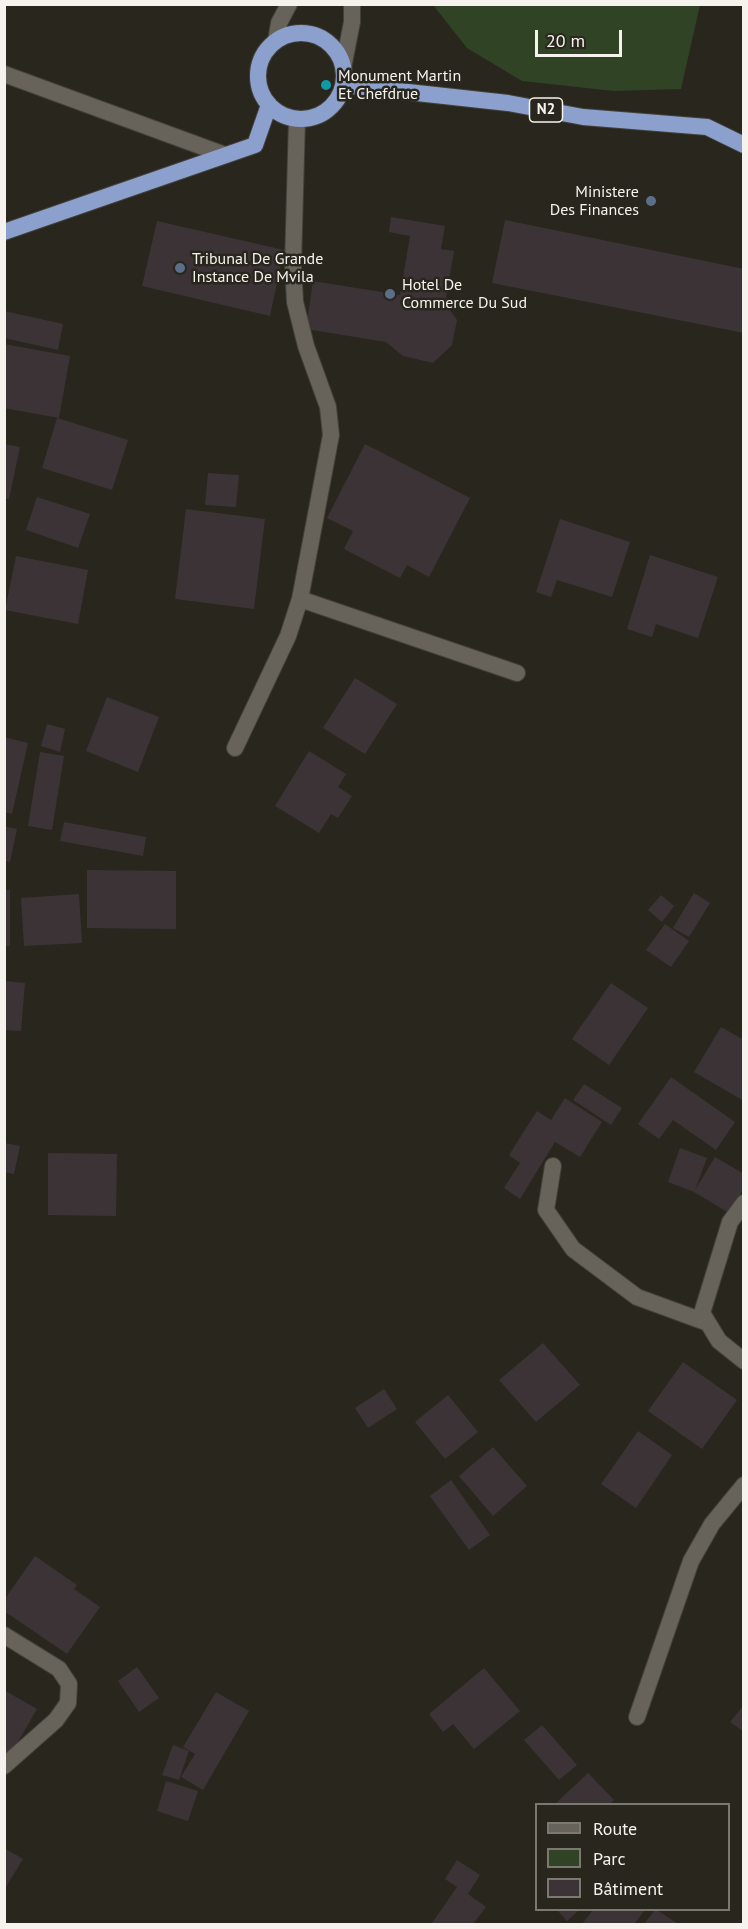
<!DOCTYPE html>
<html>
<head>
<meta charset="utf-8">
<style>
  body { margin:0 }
  #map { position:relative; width:748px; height:1929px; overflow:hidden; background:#29261e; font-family:"PT Sans",sans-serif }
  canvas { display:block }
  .frame { position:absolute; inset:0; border:6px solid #f6f3ee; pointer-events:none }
  .legend { position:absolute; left:535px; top:1803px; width:195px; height:108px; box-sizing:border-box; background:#29261e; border:2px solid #7b7871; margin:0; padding:8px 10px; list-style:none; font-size:18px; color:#f6f3ee }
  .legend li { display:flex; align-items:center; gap:12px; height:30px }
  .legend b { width:30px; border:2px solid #7b7871 }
  .scale { position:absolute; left:535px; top:30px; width:87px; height:27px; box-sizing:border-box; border:3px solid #f6f3ee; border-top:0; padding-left:8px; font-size:18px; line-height:21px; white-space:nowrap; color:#f6f3ee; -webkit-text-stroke:4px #29261e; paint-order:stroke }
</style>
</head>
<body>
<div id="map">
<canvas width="748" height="1929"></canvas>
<div class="frame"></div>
<ul class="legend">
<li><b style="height:8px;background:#67635a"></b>Route</li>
<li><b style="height:16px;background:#304325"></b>Parc</li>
<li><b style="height:16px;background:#3c3337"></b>Bâtiment</li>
</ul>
<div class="scale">20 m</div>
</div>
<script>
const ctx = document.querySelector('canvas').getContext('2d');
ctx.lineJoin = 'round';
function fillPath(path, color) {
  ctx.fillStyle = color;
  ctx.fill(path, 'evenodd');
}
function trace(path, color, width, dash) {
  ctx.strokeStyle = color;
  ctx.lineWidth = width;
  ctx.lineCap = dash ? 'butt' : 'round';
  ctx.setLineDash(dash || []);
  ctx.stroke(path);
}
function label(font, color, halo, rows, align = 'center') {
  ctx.font = font + ' "PT Sans",sans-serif';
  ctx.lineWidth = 5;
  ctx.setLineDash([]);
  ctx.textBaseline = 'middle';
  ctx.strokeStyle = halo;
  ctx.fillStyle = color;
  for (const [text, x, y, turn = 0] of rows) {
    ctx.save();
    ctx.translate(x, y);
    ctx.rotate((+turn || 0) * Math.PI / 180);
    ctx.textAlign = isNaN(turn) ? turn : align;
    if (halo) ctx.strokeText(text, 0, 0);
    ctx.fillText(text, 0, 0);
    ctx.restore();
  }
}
fillPath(new Path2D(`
  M433,5H700L681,89L614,91L522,81L467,48Z`), '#304325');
fillPath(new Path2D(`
  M391,217L445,226L441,249L454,251L445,303L457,320L452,345L433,363L403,356L386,342L306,329L313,281L400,295L410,236L389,232Z
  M505,220L744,269V333L492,283Z
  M157,221L284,250L270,316L142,286Z
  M4,311L63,324L58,350L4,338Z
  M4,344L70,356L59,418L4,408Z
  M57,418L128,440L112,490L42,468Z
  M4,444L20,447L9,499H4Z
  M365,444L470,498L429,577L407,565L400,578L344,549L353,531L327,518Z
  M208,473L239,475L236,507L205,505Z
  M37,497L90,514L78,548L26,530Z
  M186,509L265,519L254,609L175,599Z
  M560,519L630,542L612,597L557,580L551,597L536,592Z
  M650,555L718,577L698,638L656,624L652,637L627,629Z
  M16,556L88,570L78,624L5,610Z
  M355,678L397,704L365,754L323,728Z
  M107,697L159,717L138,772L86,751Z
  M47,724L65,729L60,752L41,746Z
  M4,737L28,743L12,814L4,812Z
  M309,751L346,774L338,787L352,796L338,818L331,814L319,833L275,806Z
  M40,752L64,756L52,830L28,826Z
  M64,822L146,837L143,856L60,841Z
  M4,826L17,829L10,862L4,860Z
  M87,870L176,871V929L87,928Z
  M4,890H10V946H4Z
  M694,893L710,903L689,937L673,928Z
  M79,894L82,943L24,946L21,898Z
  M661,895L674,906L662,922L648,910Z
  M665,924L689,941L671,967L646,950Z
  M4,981L25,983L21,1031L4,1030Z
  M611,983L648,1008L609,1065L572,1039Z
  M721,1027L744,1040V1101L694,1072Z
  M671,1077L735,1122L716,1150L673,1120L659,1139L638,1124Z
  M584,1084L622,1108L611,1125L573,1100Z
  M565,1098L602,1122L580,1157L555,1142L520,1199L504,1188L520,1163L509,1155L537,1111L551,1120Z
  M4,1143L20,1146L14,1174L4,1172Z
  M680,1148L707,1158L695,1190L715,1157L744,1174V1188L729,1213L694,1192L668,1182Z
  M48,1153L117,1154L116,1216L48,1215Z
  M543,1343L580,1385L536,1422L499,1380Z
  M683,1362L737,1400L702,1449L648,1411Z
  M384,1389L397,1409L368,1428L355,1408Z
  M448,1395L478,1432L445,1459L415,1422Z
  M638,1431L672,1455L636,1508L601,1484Z
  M493,1447L527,1486L493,1516L459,1476Z
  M451,1480L490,1535L469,1550L430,1496Z
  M35,1556L77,1585L74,1589L100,1607L67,1654L4,1611V1600Z
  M137,1667L159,1698L139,1712L118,1681Z
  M484,1668L520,1711L474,1749L453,1724L443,1732L429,1714Z
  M4,1690L37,1709L8,1759L4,1757Z
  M216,1692L249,1711L203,1790L181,1777L195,1754L183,1747Z
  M744,1705V1732L730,1722Z
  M542,1725L577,1765L559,1780L524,1740Z
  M173,1745L189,1751L179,1780L162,1775Z
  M588,1773L614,1800L610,1804H555Z
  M166,1781L198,1791L188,1821L157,1811Z
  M4,1848L23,1859L4,1890Z
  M457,1860L480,1875L468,1894L486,1907L473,1924H435L432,1923L457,1887L445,1879Z
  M557,1910H579L567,1921Z
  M593,1910H645L634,1924H582Z
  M655,1910H657L678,1924H644Z`), '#3c3337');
const minor = new Path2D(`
  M276,41L279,23L289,4
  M343,68L352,22V4
  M4,74L225,155
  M300,599L517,673
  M235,748L288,636L300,599L331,435L328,407L306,346L295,302L293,264L297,119
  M553,1166L546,1210L573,1249L637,1297L708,1323
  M744,1203L730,1222L702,1313L719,1341L744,1361
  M4,1635L59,1669L69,1684L68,1703L56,1720L4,1766
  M637,1717L691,1561L712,1524L744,1485`);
const trunk = new Path2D(`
  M258 76a43 43 0 1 1 86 0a43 43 0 1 1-86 0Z
  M344,85L508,103L583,117L707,127L744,145
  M4,232L255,145L269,105`);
trace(minor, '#44413b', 18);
trace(trunk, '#44413b', 18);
trace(minor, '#67635a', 16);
trace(trunk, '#8ba0cd', 16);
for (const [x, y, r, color] of [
  [326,85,6,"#0f9aa8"],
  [651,201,6,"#5c6f8a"],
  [180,268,6,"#5c6f8a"],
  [390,294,6,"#5c6f8a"]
]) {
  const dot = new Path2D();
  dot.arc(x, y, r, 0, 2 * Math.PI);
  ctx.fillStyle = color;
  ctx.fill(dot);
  trace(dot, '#29261e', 2);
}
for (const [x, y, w] of [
  [546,110,33]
]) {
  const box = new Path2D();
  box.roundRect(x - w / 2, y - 12, w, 24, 4.5);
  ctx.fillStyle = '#29261e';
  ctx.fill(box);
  trace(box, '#f6f3ee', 1.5);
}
label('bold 15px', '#f6f3ee', null, [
  ["N2",546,110]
]);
label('16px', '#f6f3ee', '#29261e', [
  ["Monument Martin",338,76],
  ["Et Chefdrue",338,94],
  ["Ministere",639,192,"right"],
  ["Des Finances",639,210,"right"],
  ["Tribunal De Grande",192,259],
  ["Instance De Mvila",192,277],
  ["Hotel De",402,285],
  ["Commerce Du Sud",402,303]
], 'left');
</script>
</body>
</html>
